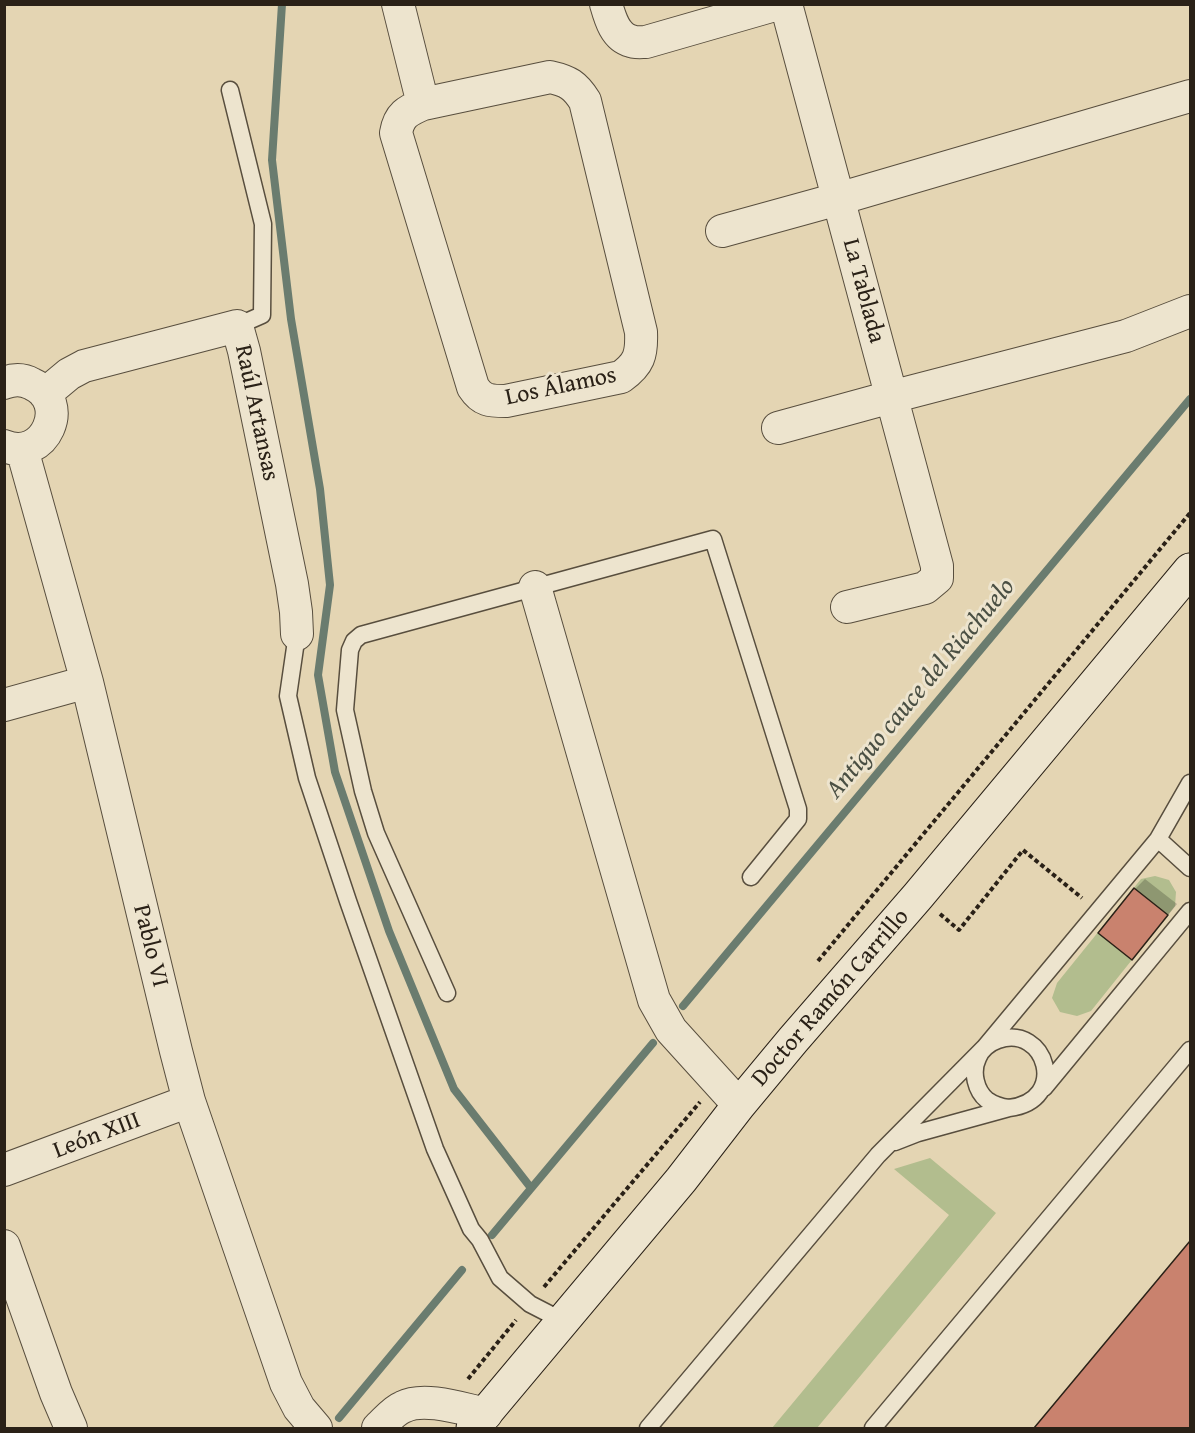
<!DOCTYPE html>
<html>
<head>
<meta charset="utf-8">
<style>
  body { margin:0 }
  #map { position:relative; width:1195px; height:1433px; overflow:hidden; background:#e4d5b3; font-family:"Gentium Book Plus",serif }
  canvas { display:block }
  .frame { position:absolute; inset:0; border:6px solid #2a2117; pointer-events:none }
</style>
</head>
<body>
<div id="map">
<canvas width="1195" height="1433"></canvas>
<div class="frame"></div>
</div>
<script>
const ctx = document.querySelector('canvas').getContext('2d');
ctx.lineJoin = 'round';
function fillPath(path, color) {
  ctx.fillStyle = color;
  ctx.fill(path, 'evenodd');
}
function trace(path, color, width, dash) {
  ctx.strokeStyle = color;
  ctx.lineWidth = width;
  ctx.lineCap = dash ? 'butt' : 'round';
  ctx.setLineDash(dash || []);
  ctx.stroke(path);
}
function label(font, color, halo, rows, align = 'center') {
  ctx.font = font + ' "Gentium Book Plus",serif';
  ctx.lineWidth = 6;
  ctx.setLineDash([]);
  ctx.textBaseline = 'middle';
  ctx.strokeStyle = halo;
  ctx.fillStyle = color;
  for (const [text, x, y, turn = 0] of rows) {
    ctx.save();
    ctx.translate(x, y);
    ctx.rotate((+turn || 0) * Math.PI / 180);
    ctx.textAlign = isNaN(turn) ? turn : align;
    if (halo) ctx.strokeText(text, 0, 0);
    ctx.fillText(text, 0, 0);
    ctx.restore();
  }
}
fillPath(new Path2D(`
  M1155,876L1169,880L1176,892L1175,906L1091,1011L1077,1016L1060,1012L1052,998L1057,983L1141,879Z
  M930,1158L996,1213L817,1428H772L949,1215L894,1169Z`), '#b2bd8e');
fillPath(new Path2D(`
  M1145,879L1177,904L1142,948L1132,958L1100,932L1135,889Z
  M1190,1243V1428H1036Z`), '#0003');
trace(new Path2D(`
  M282,4L272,160L291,319L320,489L330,585L318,675L335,772L389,931L454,1089L531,1188
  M683,1006L1190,399
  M492,1235L653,1043
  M339,1418L462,1270`), '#6a7c6f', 8);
const building = new Path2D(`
  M1134,888L1168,915L1132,960L1098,933Z
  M1190,1241V1428H1034Z`);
fillPath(building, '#c9826e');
trace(building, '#2a2117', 1.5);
const lane = new Path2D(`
  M230,90L263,224L262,315L237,326
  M297,634L288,696L307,778L348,901L435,1149L471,1229L480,1240L500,1278L530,1304L563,1321
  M1158,839L1190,783
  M447,993L376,833L363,791L345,710L350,650L354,641L361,635L713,539L798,809V819L751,877
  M1044,1088L1190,911
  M895,1142L918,1133L1009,1108C1070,1101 1046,1023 998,1040C989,1043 981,1050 978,1058C971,1072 976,1091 987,1100C994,1105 1001,1107 1009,1108
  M648,1428L878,1155L984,1048L1158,839L1190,868
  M873,1428L1190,1050`);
const street = new Path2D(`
  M398,4L423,104
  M606,4C610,18 615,37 631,41C635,43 642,42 646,42L778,4
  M786,4L937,566V578L925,588L847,607
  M550,77C568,81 575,85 585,101L641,332C642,355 639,364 621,377L506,401C490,401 482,401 473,387L396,133C399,115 407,111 423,104Z
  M722,231L838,199L1190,96
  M4,383C14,379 23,379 32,384C72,402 45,463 4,446
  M45,394L69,374L84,366L237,326L244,351L292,584L296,612L297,634
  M778,428L891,397L1126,336L1190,311
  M22,449L87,682L176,1051L189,1101L286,1383L299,1408L316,1428
  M535,587L654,1000L671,1030L739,1105
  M4,705L87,682
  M4,1170L189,1101
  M4,1246L56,1393L71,1428
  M378,1428C386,1421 393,1411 403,1407C424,1396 463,1409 486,1414`);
const secondary = new Path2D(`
  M473,1428L681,1180L739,1105L793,1040L918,896L1190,570`);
trace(lane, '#584e3e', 19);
trace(street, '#584e3e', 34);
trace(secondary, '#2a2117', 35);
trace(new Path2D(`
  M940,914L959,930L1023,850L1082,898
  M818,961L1190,513
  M544,1287L700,1102
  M468,1379L516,1320`), '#2a2117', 4, [4.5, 3]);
trace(lane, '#ede4ce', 16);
trace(street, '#ede4ce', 32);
trace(secondary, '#ede4ce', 33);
label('24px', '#2a2117', '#ede4ce', [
  ["La Tablada",863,291,75],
  ["Los Álamos",561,387,-12],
  ["Raúl Artansas",256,413,78],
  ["Pablo VI",150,946,76],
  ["Doctor Ramón Carrillo",831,998,-49],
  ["León XIII",97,1136,-21]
]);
label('italic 26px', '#4a4f43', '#ede4ce', [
  ["Antiguo cauce del Riachuelo",921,689,-50]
]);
</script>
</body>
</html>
